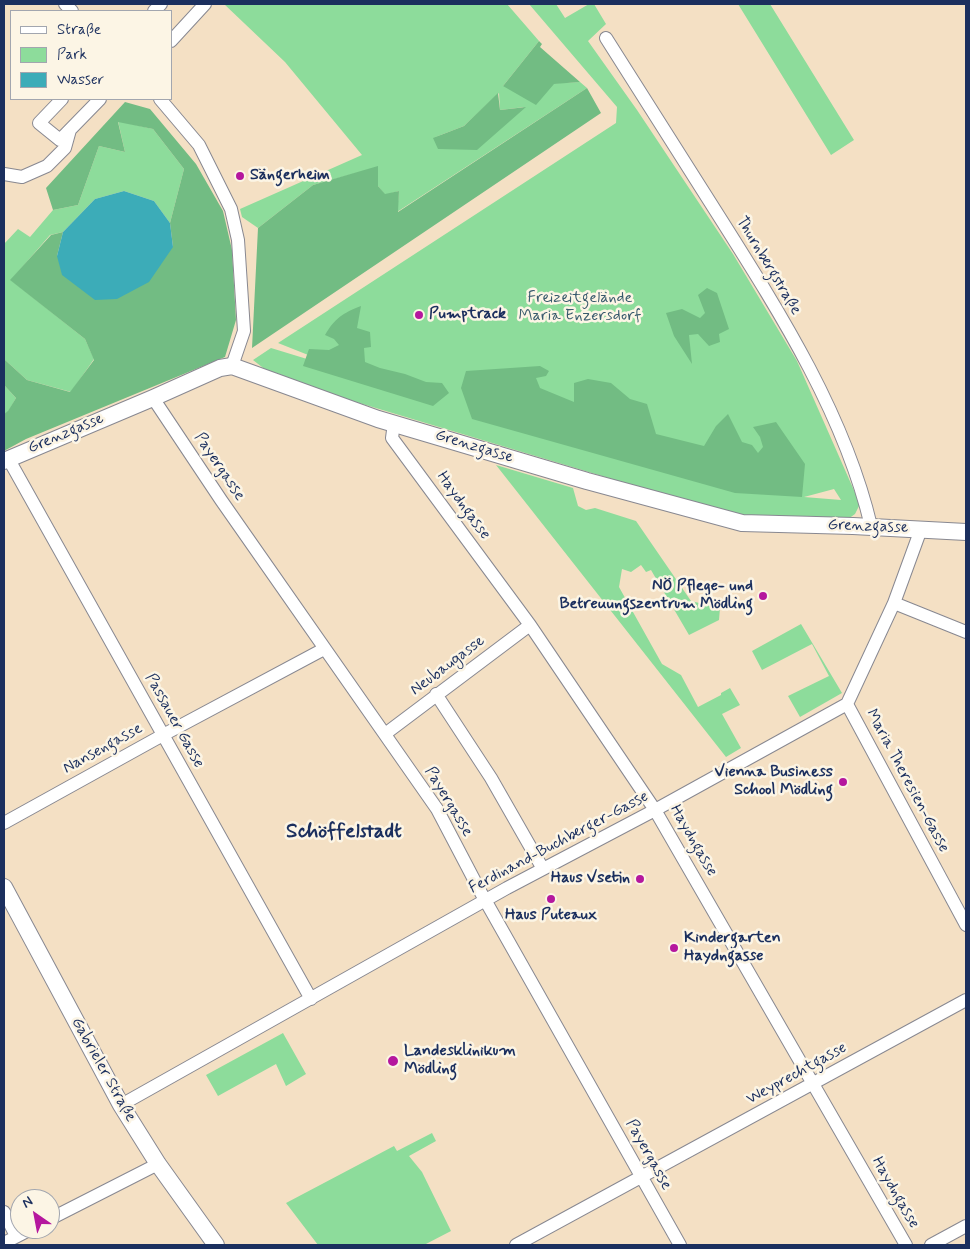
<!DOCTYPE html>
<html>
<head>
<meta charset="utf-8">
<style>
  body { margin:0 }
  #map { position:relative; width:970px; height:1249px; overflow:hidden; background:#f4e0c4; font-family:Mynerve,sans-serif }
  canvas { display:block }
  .frame { position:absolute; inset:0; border:5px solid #1b2f5e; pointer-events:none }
  .legend { position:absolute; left:10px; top:10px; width:162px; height:90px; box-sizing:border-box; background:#fcf5e5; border:1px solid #a2a6af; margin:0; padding:6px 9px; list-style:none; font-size:15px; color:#1b2f5e }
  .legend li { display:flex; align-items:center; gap:10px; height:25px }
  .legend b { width:25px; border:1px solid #a2a6af }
  .north { position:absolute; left:10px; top:1189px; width:50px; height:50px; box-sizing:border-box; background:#fcf5e5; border:1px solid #a2a6af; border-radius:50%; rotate:327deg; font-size:14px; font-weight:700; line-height:20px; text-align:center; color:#1b2f5e }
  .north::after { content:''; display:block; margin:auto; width:18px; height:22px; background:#b5179e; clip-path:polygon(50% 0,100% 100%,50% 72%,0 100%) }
</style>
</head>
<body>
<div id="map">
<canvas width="970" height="1249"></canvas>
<div class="frame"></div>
<ul class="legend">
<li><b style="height:6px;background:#fff"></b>Straße</li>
<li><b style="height:14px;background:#8ddc9b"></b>Park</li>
<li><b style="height:14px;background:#3cacb8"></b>Wasser</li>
</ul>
<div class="north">N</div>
</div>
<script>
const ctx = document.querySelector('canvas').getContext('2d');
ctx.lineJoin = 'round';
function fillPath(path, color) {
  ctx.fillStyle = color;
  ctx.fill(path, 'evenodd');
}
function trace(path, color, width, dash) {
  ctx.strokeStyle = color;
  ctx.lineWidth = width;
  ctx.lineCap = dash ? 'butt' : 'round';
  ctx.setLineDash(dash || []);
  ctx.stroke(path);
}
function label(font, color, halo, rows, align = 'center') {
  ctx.font = font + ' Mynerve,sans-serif';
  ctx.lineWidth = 5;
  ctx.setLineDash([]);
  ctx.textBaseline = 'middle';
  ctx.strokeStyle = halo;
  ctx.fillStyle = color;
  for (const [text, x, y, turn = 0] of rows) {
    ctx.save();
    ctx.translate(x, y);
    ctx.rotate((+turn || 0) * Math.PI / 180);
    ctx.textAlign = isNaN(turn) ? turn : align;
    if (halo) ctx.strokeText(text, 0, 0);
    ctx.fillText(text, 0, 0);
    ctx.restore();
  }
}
fillPath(new Path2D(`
  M224,4H507L539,41L503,86L580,82L587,88L397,212L399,191L385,195L378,186V167L313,185L258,228L242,217L240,209L362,155L285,62ZM499,93L500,110L525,107L433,138L464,126Z
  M529,4H556L565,18L589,4H594L606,24L588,41L637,110L733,254L797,361L860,504L855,514L848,519L735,516L276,378L253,360L271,348L356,374L278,343L616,123L617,107ZM834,489L841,500L804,497Z
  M738,4H770L854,140L831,155Z
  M118,121L153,129L184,169L170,223L154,201L124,191L95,199L63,232L50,235L11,280L85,339L94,359L71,392L27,380L4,359V244L18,229L30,237L53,210L78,205L99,146L125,152Z
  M4,385L16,398L8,412L4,414Z
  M496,465L573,488L578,506L586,510L595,508L636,521L691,601L720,608L719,620L689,635L651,570L646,572L641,565L631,572L622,569L619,587L662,664L681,675L698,707L721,695V693L730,688L740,705L722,714L741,748L726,757Z
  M801,624L842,693L800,717L788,696L829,676L812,644L762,670L752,651Z
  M283,1033L306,1074L286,1086L276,1064L218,1096L206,1075Z
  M432,1133L436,1141L409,1156L422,1172L451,1231L424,1245H318L286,1203L394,1146L397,1151Z`), '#8ddc9b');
fillPath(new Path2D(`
  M539,41L542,44L540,47L580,82L554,84L536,105L503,86Z
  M587,88L601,113L252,348L258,228L313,185L378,166V186L385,194L399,191L398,212Z
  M498,93L500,110L526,107L477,150L438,149L433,138L464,126Z
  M125,102L150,109L196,164L223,211L232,250L236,320L225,357L26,439L4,451V414L8,411L16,398L4,385V359L27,380L70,392L94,360L85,339L10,280L51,235L63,232L57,256L173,247L170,223L184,169L153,129L118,122L125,152L99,146L78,205L53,210L46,188Z
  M707,288L717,293L729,329L719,334L720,342L709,346L698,334L689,335L692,364L674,336L666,313L682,309L700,318L705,313L698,295Z
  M361,306L357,328L370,332L371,347L364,348L365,362L380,368L405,374L426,382L442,383L449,393L433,406L303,366L309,349L329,350L339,345L334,339L325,335C335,318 343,313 361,306Z
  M540,366L549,371L546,376L536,378L540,388L574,402V383L588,379L611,383L630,399L647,404L656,434L704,446L716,426L728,414L742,442L752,445L758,453L763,447L760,437L753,427L776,422L805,464L802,497L735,493L472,419L461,388L466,371Z`), '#72bc83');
fillPath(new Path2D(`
  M124,191L154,201L170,223L173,247L149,282L117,299L95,300L62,275L57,256L63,232L95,199Z`), '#3cacb8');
const minor = new Path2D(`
  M65,4L72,11
  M154,11L161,4
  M606,38C645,99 683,160 722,221C782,316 845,416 871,526
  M171,41L205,4
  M62,99L39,123L60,140L100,99
  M160,99L199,145L231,209L238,240L244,331L232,366
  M4,174L22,177L47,166L65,148L70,130
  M153,398L221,500L437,809L480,891L680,1245
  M394,423L392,438L530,625L655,810L906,1245
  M8,458L311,999
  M894,603L966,632
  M436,694L491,778L543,869
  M847,704L966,925
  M385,734L530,625
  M4,823L163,735L324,649
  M121,1105L507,888L655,810L847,704L894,603L921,529
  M4,1212L16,1236
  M50,1219L158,1164
  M4,1243L31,1229
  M516,1245L966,1000
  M931,1245L966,1226`);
const tertiary = new Path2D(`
  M4,461L153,398L220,368L232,366L378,419L587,481L742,523L853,526L966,532
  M4,887L121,1105L158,1164L216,1245`);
trace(minor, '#888891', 14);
trace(tertiary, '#888891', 18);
trace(minor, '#fff', 12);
trace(tertiary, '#fff', 16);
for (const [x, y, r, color] of [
  [240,176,5,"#b5179e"],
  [419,315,5,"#b5179e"],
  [763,596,5,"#b5179e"],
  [843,782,5,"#b5179e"],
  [640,879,5,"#b5179e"],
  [551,899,5,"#b5179e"],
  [674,948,5,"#b5179e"],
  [393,1061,6,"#b5179e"]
]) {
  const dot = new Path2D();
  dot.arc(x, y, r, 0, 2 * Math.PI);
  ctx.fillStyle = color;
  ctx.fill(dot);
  trace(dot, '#fcf5e5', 2);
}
label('bold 16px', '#1b2f5e', '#fcf5e5', [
  ["Sängerheim",250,176],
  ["Pumptrack",429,315],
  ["NÖ Pflege- und",753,587,"right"],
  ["Betreuungszentrum Mödling",753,605,"right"],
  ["Vienna Business",833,773,"right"],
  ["School Mödling",833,791,"right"],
  ["Haus Vsetin",630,879,"right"],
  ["Haus Puteaux",551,916,"center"],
  ["Kindergarten",684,939],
  ["Haydngasse",684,957],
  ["Landesklinikum",404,1052],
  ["Mödling",404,1070]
], 'left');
label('16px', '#1b2f5e', '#fcf5e5', [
  ["Thurnbergstraße",768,266,59],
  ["Grenzgasse",66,434,-23],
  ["Grenzgasse",474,447,17],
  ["Payergasse",219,467,56],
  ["Haydngasse",463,506,54],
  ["Grenzgasse",868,527,2],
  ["Neubaugasse",448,666,-37],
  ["Passauer Gasse",174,721,61],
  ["Nansengasse",103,749,-29],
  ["Maria Theresien-Gasse",907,781,62],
  ["Payergasse",448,802,59],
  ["Haydngasse",693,841,60],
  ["Ferdinand-Buchberger-Gasse",559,843,-28],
  ["Gabrieler Straße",103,1070,61],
  ["Weyprechtgasse",797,1074,-29],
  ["Payergasse",648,1155,61],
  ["Haydngasse",895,1193,60]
]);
label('16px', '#385a6d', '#fcf5e5', [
  ["Freizeitgelände",580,299],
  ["Maria Enzersdorf",580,317]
]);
label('bold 21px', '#1b2f5e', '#fcf5e5', [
  ["Schöffelstadt",344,833]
]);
</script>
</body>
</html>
